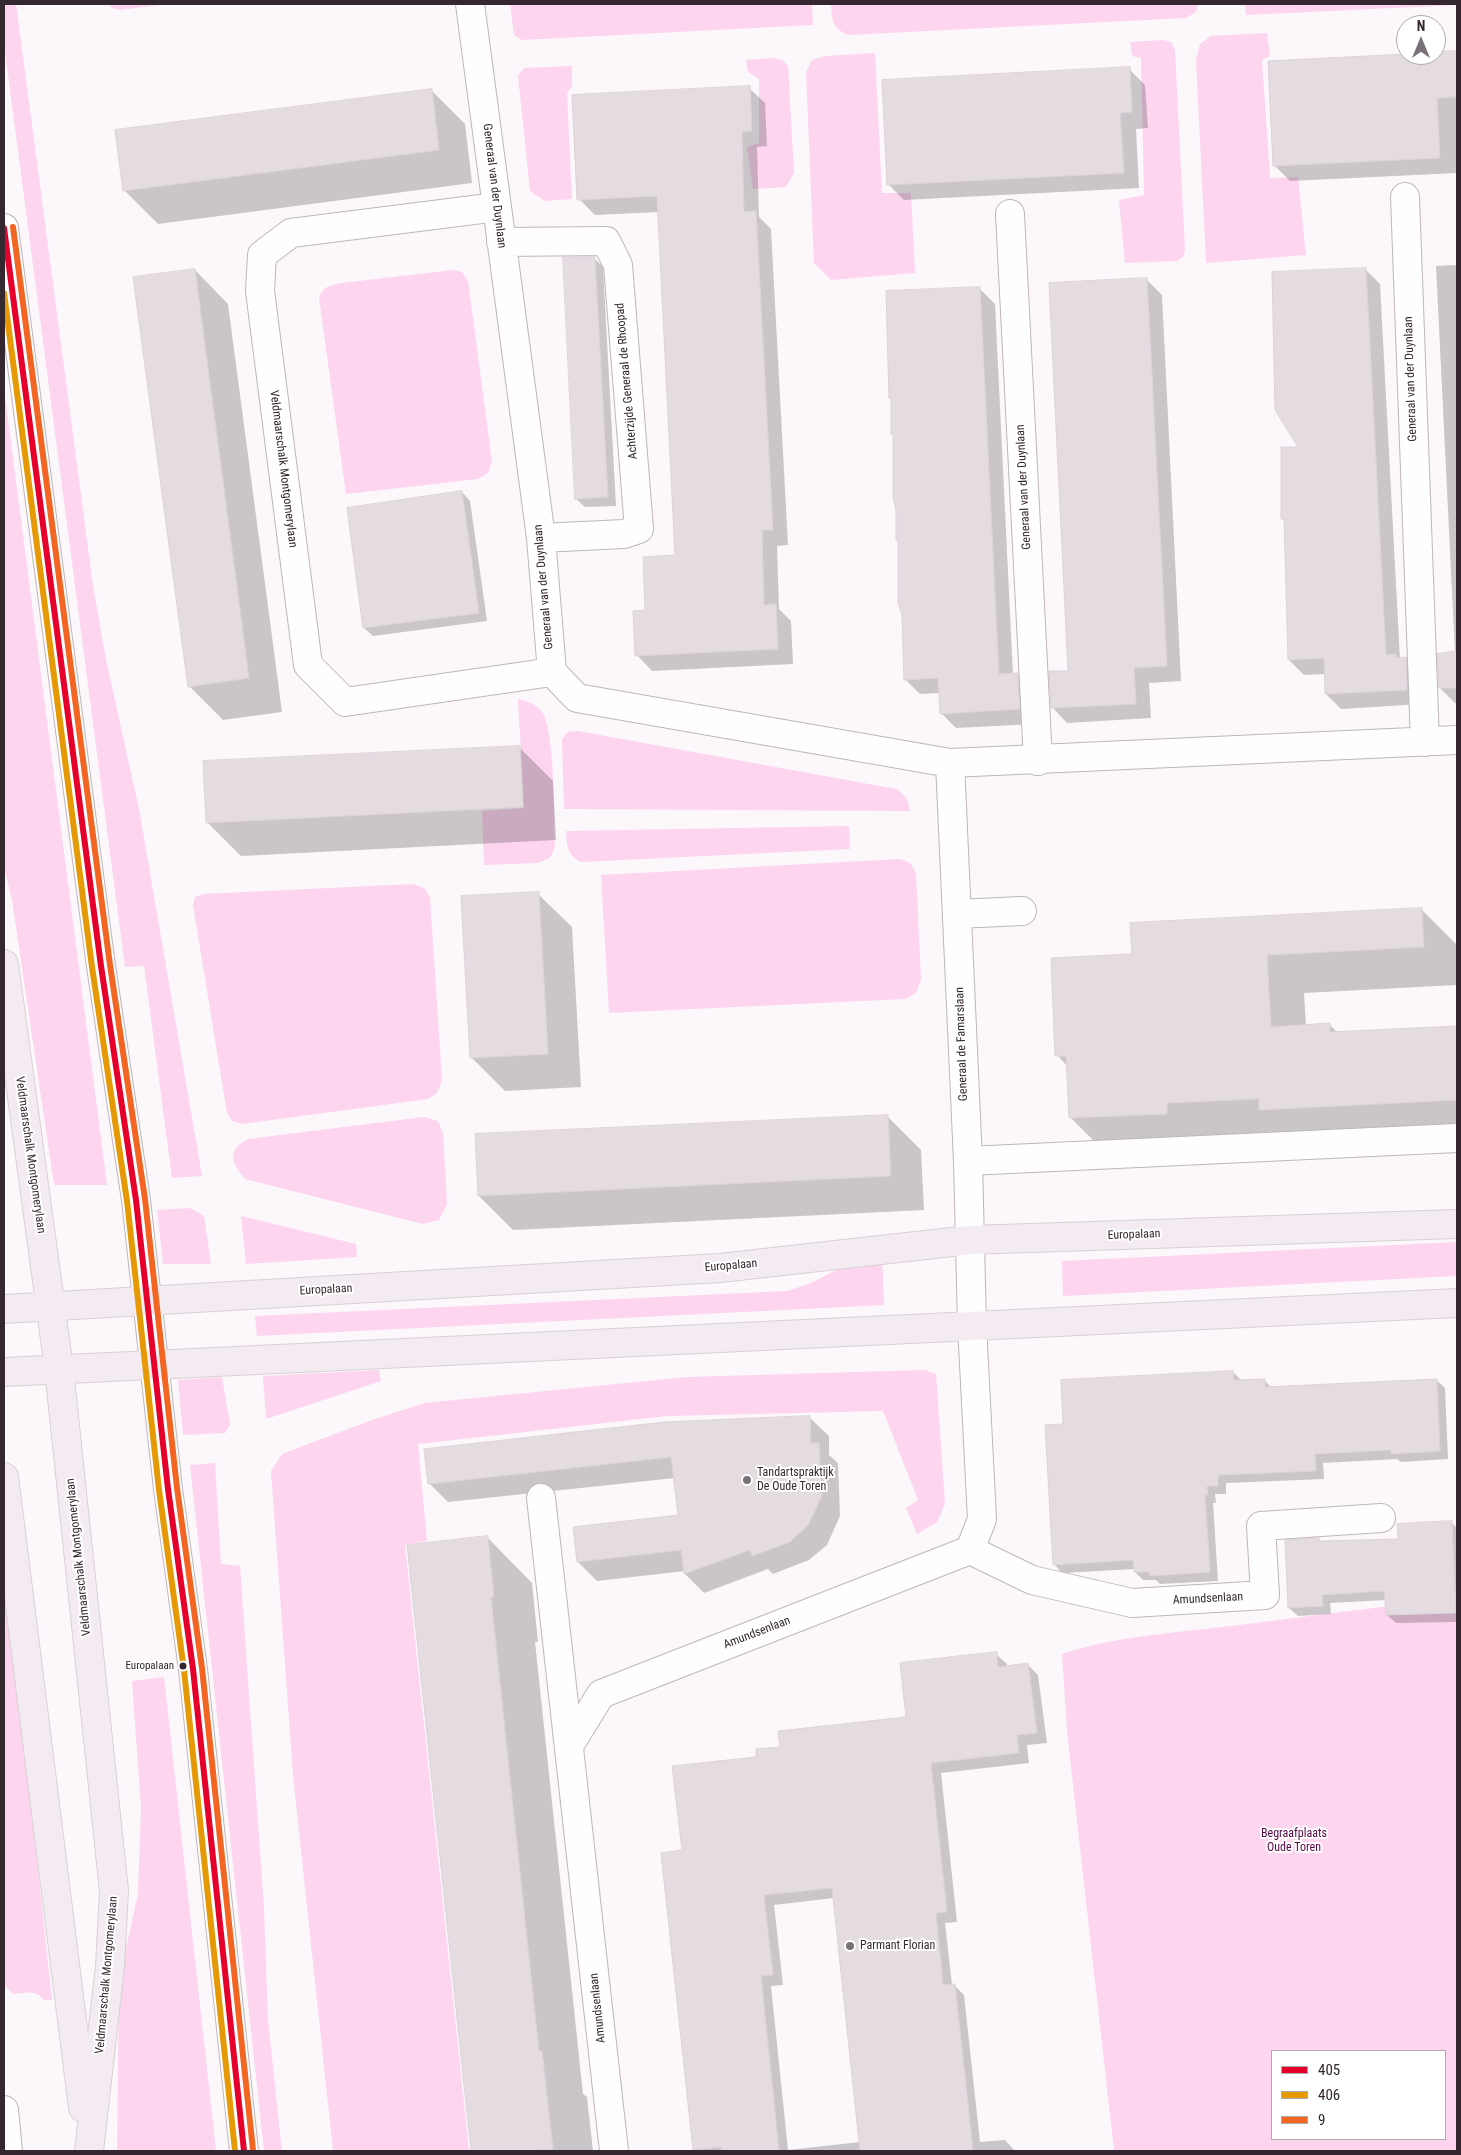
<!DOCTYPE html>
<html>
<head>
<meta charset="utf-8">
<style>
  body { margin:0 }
  #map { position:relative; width:1461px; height:2155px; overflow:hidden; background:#fcf7fa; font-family:"Roboto Condensed",sans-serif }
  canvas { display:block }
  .frame { position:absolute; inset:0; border:5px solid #342730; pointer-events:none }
  .legend { position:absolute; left:1271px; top:2050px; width:175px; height:90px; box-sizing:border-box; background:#fff; border:1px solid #aea9ac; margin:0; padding:6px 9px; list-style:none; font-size:15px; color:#342730 }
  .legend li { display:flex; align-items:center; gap:10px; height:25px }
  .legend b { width:25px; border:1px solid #aea9ac }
  .north { position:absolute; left:1396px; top:15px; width:50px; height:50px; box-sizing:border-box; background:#fff; border:1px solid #aea9ac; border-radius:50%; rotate:0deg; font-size:14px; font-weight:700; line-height:20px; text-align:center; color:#342730 }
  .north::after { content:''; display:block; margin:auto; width:18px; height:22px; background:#7a7077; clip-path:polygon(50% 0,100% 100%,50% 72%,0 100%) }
</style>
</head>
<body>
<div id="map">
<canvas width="1461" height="2155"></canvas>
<div class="frame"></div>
<ul class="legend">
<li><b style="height:6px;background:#e4002b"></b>405</li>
<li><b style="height:6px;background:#e49905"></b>406</li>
<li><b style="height:6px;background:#f26522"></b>9</li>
</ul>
<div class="north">N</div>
</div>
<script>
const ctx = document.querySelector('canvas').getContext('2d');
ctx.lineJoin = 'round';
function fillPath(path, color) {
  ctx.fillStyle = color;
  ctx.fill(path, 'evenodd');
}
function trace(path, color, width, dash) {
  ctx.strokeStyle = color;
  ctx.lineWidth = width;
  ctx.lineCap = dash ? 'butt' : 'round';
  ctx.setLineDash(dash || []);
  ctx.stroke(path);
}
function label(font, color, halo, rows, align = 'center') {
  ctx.font = font + ' "Roboto Condensed",sans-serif';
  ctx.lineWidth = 4;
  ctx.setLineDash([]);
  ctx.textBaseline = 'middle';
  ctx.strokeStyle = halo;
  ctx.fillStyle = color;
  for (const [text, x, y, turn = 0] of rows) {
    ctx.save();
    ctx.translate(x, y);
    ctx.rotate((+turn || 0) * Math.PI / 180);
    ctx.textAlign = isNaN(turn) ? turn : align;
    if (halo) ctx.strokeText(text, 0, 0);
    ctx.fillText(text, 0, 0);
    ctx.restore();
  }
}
fillPath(new Path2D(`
  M4,4H16L93,586L106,660L139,809L202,1176L172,1178L144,966L125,967L4,44Z
  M109,4H167L120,10L112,8Z
  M510,4H812L813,25L522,40L514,35Z
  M831,4H1198L1196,12L1186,18L848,35C832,28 832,20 831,4Z
  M1245,4H1457V5L1246,15Z
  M1267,33L1270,56L1262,60L1270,178L1298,177L1306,255L1206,263L1196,60L1200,44L1211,36Z
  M1163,40L1171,42L1175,50L1185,250L1183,257L1177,261L1125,263L1119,200L1144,195L1141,58L1132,56L1130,42Z
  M875,53L882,193H911L915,273L831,280L814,263L806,72L812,60L825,56Z
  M774,58L782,60L788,66L794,173L786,187L753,189L747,147L759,143V79L748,72L746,60Z
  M572,66V86L567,93L572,199L545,201L530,191L518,76L524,68Z
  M453,270L462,272L468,281L492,462L488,473L478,479L346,494L319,298C323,286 331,285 342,283Z
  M4,388L107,1185H54L12,900L4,867Z
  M518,699C527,701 536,704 542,712C555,731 554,819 555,846L550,858L538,863L484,865L482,811L524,808Z
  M578,731L896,789C906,795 908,800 910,811L564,809L562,739L568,732Z
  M849,826L850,849L581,862C567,855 567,846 566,831Z
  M900,859L910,863L916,873L921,980L916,993L905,999L609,1013L601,875Z
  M413,884L424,888L430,897L442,1080L437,1093L428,1099L242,1124L232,1121L227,1113L193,905L195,897L203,894Z
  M424,1117L438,1121L443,1133L447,1204L439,1220L423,1224L245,1179C232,1163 226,1150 248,1139Z
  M190,1208L204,1216L211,1264H163L157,1210Z
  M241,1216L356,1244L357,1257L246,1264Z
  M1457,1242V1276L1063,1296L1062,1261Z
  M882,1255L884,1305L257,1336L255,1316L787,1291L811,1283L852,1262Z
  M379,1370L381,1381L266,1419L263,1376Z
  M925,1370L936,1374L945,1504L937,1522L917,1534L906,1508L918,1500L883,1411L667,1416L418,1444L427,1541L405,1545L469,2151H333L293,1775L271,1471L282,1454L372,1420L425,1403L687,1377Z
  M222,1377L230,1425L225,1433L183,1435L178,1380Z
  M215,1463L221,1564L240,1566L264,1909L268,2020L282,2151H264L190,1465Z
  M1457,1599V2151H1114L1067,1731L1062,1654C1116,1636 1174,1633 1231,1626C1306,1617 1381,1606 1457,1599ZM1272,2051H1445V2139H1272Z
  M6,1606L10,1611L52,2000H44C36,1989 25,1993 13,1994L5,1986L4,1607Z
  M164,1677L216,2151H117L119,1980L138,1894L141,1808L132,1681Z`), '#fdd5ef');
fillPath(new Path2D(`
  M1457,53V173L1290,181L1274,165L1436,54Z
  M1129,69L1145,85L1148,128L1136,129L1139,188L904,200L888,184Z
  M749,88L765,103L767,146L757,147L759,217L771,229L788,545L777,546L779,609L791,621L793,664L652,671L637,655L646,612L676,557L659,212L595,215L579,199Z
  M431,90L465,124L472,183L158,224L124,190Z
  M594,258L603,267L616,506L585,507L576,499Z
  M1457,265V703H1455L1440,688L1455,653L1436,266Z
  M1365,269L1380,284L1400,659L1406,658L1421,673L1422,704L1341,709L1326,694V674L1304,675L1289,660L1285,522L1282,518L1301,449Z
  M195,270L228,304L282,712L223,720L189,686Z
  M1147,280L1162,295L1181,681L1149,683L1151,718L1067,723L1052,707L1069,672Z
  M980,289L995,304L1013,675L1017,674L1032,689L1034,724L956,728L941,713L940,693L920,694L905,679L900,541L894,436L892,434V399L890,397Z
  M462,492L470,501L487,621L373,636L364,628Z
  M519,747L553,781L556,840L241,856L207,822Z
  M538,894L572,927L581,1087L505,1091L471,1057Z
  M1422,910L1457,945V985L1304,993L1306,1026L1330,1025L1338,1033L1457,1027V1140L1108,1155L1070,1117L1068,1067L1057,1055L1133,955Z
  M887,1116L921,1150L924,1210L513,1230L479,1196Z
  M1233,1372L1242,1381L1264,1380L1272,1388L1436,1380L1445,1388L1448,1459L1401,1462L1397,1459L1323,1463L1324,1479L1226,1483V1494H1215L1216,1503H1213L1218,1581L1160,1584L1156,1580H1143L1135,1572V1569L1062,1573L1054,1564L1064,1425Z
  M809,1417L829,1436V1455L838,1463L840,1516L827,1545L809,1560L773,1574L768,1569L704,1593L685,1574V1571L597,1581L578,1562L679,1516L675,1478L448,1502L429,1483Z
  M1452,1523L1457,1528V1622L1396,1623L1387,1615L1386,1600L1330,1603L1331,1614L1298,1616L1289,1608L1319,1539L1322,1543L1399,1540Z
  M487,1537L532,1583L538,1642H535L583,2094L587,2097L593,2151H472L408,1546Z
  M996,1654L1007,1664V1667L1028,1665L1038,1675L1047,1743L1027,1745L1029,1763L941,1773L957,1922L945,1923L952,1985H954L964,1995L980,2142L1005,2140L1015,2151H696L694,2150L683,1851L757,1758L781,1748L907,1718ZM834,1898L860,2142L788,2150L771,1986L783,1985L774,1905Z`), '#0003');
const building = new Path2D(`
  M1457,51V97L1437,98L1440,158L1273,166L1268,61L1406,54L1436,55V52Z
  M1130,67L1132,112L1120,113L1124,173L887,185L882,80Z
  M750,86L752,131L742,132L744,212L756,211L773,530H762L764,605L776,604L778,649L635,656L633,611L645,610L643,557L675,555L657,196L577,200L572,95Z
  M432,89L439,150L123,191L115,130Z
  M563,257H595L608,497L575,499Z
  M1366,268L1386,655L1396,654V658L1406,657L1407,690L1325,694L1324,658L1288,660L1284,519H1281V447H1298L1275,410L1272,272Z
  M195,269L249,678L188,687L133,277Z
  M1147,278L1167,666L1134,668L1136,704L1051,708L1049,671H1068L1049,283Z
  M980,287L999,674L1018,673L1020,709L940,714L938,678L904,680L902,615L898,603V540H896V510L893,498V434H891V398H889L886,291Z
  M462,491L479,613L363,628L347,508Z
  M1457,651V688H1439L1437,654Z
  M520,746L523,807L206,823L203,761Z
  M539,892L548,1054L470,1058L461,896Z
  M1422,908L1424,947L1267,955L1271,1027L1330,1023V1032L1457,1026V1100L1259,1110V1099L1167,1103V1114L1069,1118L1066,1056H1055L1051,958L1132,954L1130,923Z
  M888,1115L891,1176L478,1196L475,1134Z
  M1233,1371L1234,1380L1265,1379V1387L1437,1379L1440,1451L1391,1454V1450L1315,1454L1316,1471L1218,1475V1486H1207L1208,1495H1205L1210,1572L1150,1576L1149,1572H1134L1133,1560L1053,1565L1045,1425L1063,1424L1061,1380Z
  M810,1416L811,1443H819L822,1496L808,1525L790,1542L752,1556L750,1550L684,1574L681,1550L577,1562L573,1527L678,1515L671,1457L428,1484L424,1449L665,1422Z
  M1452,1521L1456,1613L1386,1615L1384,1591L1322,1595L1323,1606L1288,1608L1285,1540L1319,1538V1541L1398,1539L1397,1524Z
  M488,1536L494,1597H491L516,1835L539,2051H542L553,2149L530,2151H471L407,1545Z
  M997,1652L998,1667L1028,1663L1037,1733L1017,1735L1019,1753L931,1763L947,1912L936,1913L943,1985L955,1984L973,2151H860L832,1888L764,1895L773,1975L761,1976L779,2151H722L721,2147L693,2150L661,1853L682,1850L672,1766L756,1757V1749L780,1747L778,1731L906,1717L900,1663Z`);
fillPath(building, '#e5dce2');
trace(building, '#dcd3d9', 1);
const minor = new Path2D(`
  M470,4L541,538L552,672L577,698L950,763L1457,740
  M1405,197L1425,742
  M497,207L291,233L262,255L260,291L308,665L345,702L552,672
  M1010,214L1038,761
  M4,228L101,966L136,1200L168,1489L193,1669L244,2151
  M501,242L606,241L618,265L639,529L624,534L541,538
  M950,763L968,1161L972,1325L982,1519L970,1550
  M957,914L1022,911
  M968,1161L1457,1138
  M541,1498L614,2151
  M569,1746L601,1694L970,1550L1032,1580L1132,1603L1265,1595L1261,1526L1381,1518
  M4,2110L8,2151`);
const major = new Path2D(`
  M4,964L59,1369L114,1891L110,1966L89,2151
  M4,1309L720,1268L970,1240L1457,1224
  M4,1372L1457,1303
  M4,1477L83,2108`);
trace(minor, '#beb6bb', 30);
trace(major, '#d6d1d4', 30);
trace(minor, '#fffefe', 28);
trace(major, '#f4ebf2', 28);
trace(new Path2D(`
  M4,228L101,966L136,1200L168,1489L193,1669L244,2151`), '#e4002b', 6);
trace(new Path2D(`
  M4,293L92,967L127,1201L159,1490L184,1670L235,2151`), '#e49905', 6);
trace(new Path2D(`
  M13,227L110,965L145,1199L177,1488L202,1668L253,2150`), '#f26522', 6);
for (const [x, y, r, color] of [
  [747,1480,5,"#7a7077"],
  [183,1666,4.5,"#342730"],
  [850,1946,5,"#7a7077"]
]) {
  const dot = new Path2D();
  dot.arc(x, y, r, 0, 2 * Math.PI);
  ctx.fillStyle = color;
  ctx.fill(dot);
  trace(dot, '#fff', 2);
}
label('11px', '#342730', '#fff', [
  ["Europalaan",174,1666]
], 'right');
label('12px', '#342730', '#fff', [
  ["Generaal van der Duynlaan",494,186,83],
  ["Generaal van der Duynlaan",1411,379,-92],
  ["Achterzijde Generaal de Rhoopad",627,381,-95],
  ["Veldmaarschalk Montgomerylaan",283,469,83],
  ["Generaal van der Duynlaan",1024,487,-93],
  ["Generaal van der Duynlaan",544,587,-95],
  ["Generaal de Famarslaan",962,1044,-92],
  ["Veldmaarschalk Montgomerylaan",30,1155,82],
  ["Europalaan",1134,1235,-2],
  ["Europalaan",731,1266,-5],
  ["Europalaan",326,1290,-3],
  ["Veldmaarschalk Montgomerylaan",79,1557,-96],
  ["Amundsenlaan",1208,1599,-3],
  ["Amundsenlaan",757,1633,-21],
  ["Veldmaarschalk Montgomerylaan",107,1975,-85],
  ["Amundsenlaan",598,2008,-96]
]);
label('12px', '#342730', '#fff', [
  ["Tandartspraktijk",757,1473],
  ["De Oude Toren",757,1487],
  ["Parmant Florian",860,1946]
], 'left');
label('12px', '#580747', '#fff', [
  ["Begraafplaats",1294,1834],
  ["Oude Toren",1294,1848]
]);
</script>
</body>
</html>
